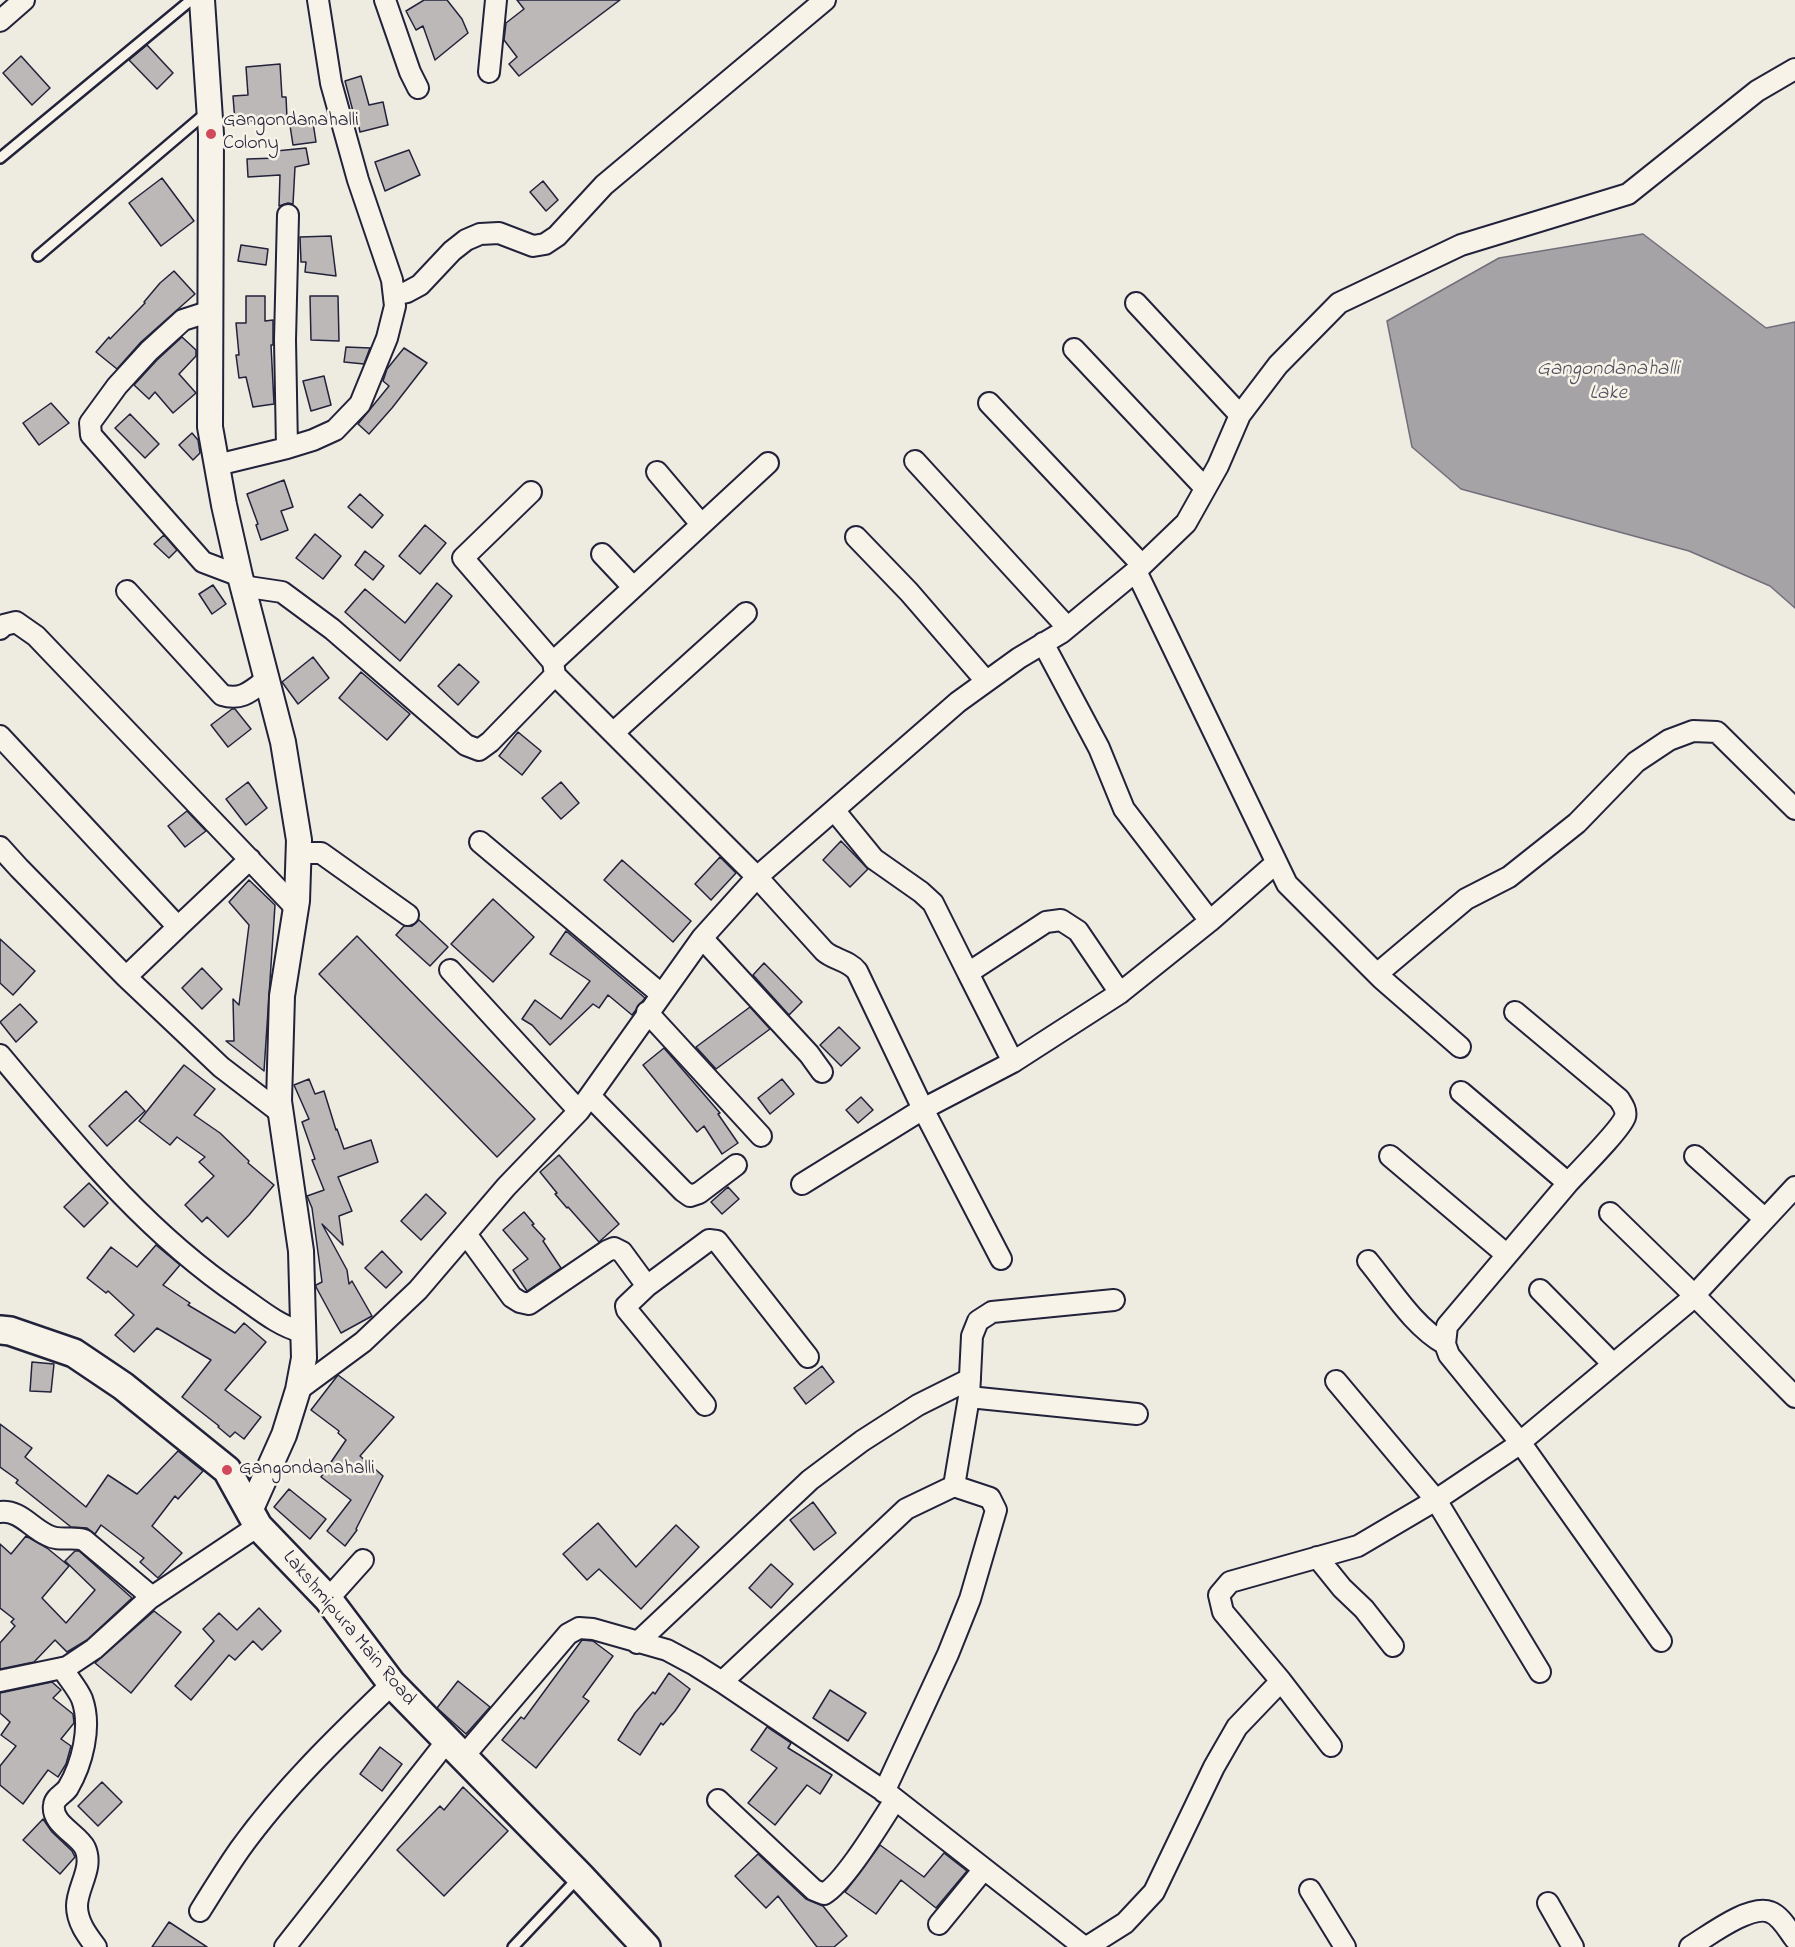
<!DOCTYPE html>
<html>
<head>
<meta charset="utf-8">
<style>
  body { margin:0 }
  canvas { display:block; background:#eeebe1 }
</style>
</head>
<body>
<canvas width="1795" height="1947"></canvas>
<script>
const ctx = document.querySelector('canvas').getContext('2d');
ctx.lineJoin = 'round';
function fillPath(path, color) {
  ctx.fillStyle = color;
  ctx.fill(path, 'evenodd');
}
function trace(path, color, width, dash) {
  ctx.strokeStyle = color;
  ctx.lineWidth = width;
  ctx.lineCap = dash ? 'butt' : 'round';
  ctx.setLineDash(dash || []);
  ctx.stroke(path);
}
function label(font, color, halo, rows, align = 'center') {
  ctx.font = font + ' "Indie Flower",sans-serif';
  ctx.lineWidth = 5;
  ctx.setLineDash([]);
  ctx.textBaseline = 'middle';
  ctx.strokeStyle = halo;
  ctx.fillStyle = color;
  for (const [text, x, y, turn = 0] of rows) {
    ctx.save();
    ctx.translate(x, y);
    ctx.rotate((+turn || 0) * Math.PI / 180);
    ctx.textAlign = isNaN(turn) ? turn : align;
    if (halo) ctx.strokeText(text, 0, 0);
    ctx.fillText(text, 0, 0);
    ctx.restore();
  }
}
const water = new Path2D(`
  M1643,234L1766,328L1795,322V608L1770,586L1689,551L1461,489L1412,447L1387,321L1499,258Z`);
fillPath(water, '#a6a3a6');
trace(water, '#716f7b', 1.5);
const building = new Path2D(`
  M424,0H447L462,19L468,33L435,60L423,26L416,30L406,11Z
  M517,0H620L519,76L509,64L517,57L504,40L506,23L524,9Z
  M147,45L173,73L157,89L129,60Z
  M21,56L50,88L32,105L3,73Z
  M280,64L282,97H286L287,118L235,122L233,96L248,95L246,67Z
  M361,76L369,105L383,102L388,125L360,132L357,118L355,119L345,81Z
  M312,116L316,142L293,145L289,119Z
  M306,148L309,164L295,167L293,204L288,203L279,206L280,175L248,177L247,159L277,158L276,151Z
  M409,150L420,175L385,191L375,162Z
  M162,178L194,221L161,246L129,203Z
  M543,181L558,200L546,211L530,192Z
  M331,236L336,276L305,272L306,262H301L300,237Z
  M241,245L268,249L266,265L238,261Z
  M174,271L195,294L141,342L117,369L96,352L109,337L110,339L145,303L144,302L160,283Z
  M246,296H265V321L273,320V345H271L274,404L253,407L246,377L239,378L236,355H239L236,323H246Z
  M310,296H338L339,341L311,340Z
  M182,337L196,350V356L179,374L196,393L173,413L155,392L149,399L134,385L157,360Z
  M346,347L370,348L364,364L344,362Z
  M404,348L427,363L392,408L369,434L358,424L389,386L383,381L387,369Z
  M324,376L331,405L311,411L303,381Z
  M51,403L69,423L39,445L23,423Z
  M130,414L159,444L145,458L115,428Z
  M192,433L198,440L200,453L193,460L179,445Z
  M284,480L293,507L281,511L288,530L261,540L256,525L258,524L247,494Z
  M360,494L383,515L372,528L348,507Z
  M425,525L446,543L420,574L399,556Z
  M315,534L341,556L323,579L296,558Z
  M164,535L177,550L169,558L154,544Z
  M365,551L384,566L373,580L355,565Z
  M437,583L452,596L400,661L345,612L365,589L405,623Z
  M213,585L226,604L212,614L199,594Z
  M313,657L329,678L298,704L282,682Z
  M459,664L479,682L458,705L438,686Z
  M361,672L410,714L387,740L339,698Z
  M232,709H235L251,729L228,747L211,725Z
  M518,732L541,751L522,775L499,756Z
  M248,782L267,808L246,825L226,799Z
  M561,782L579,803L561,819L542,798Z
  M187,811L206,831L185,847L168,826Z
  M841,841L868,869L850,887L823,860Z
  M720,857L736,873L711,900L695,884Z
  M622,860L691,921L673,942L604,880Z
  M249,880L275,905L264,1071L226,1041H234L233,999L239,1005L249,925L229,902Z
  M493,899L534,937L493,982L451,944Z
  M419,920L448,947L430,966L396,935L404,926H412Z
  M566,931L645,998L632,1015L608,995L599,1008L593,1004L550,1045L532,1025L522,1019L535,1000L561,1019L590,981L550,954Z
  M357,936L535,1119L497,1157L319,974Z
  M0,939L35,971L13,995L0,983Z
  M764,963L802,1002L789,1015L753,975Z
  M202,968L222,989L202,1009L182,988Z
  M20,1004L37,1022L16,1042L0,1022Z
  M750,1007L770,1029L716,1069L696,1047Z
  M839,1027L860,1048L841,1066L820,1045Z
  M664,1048L720,1113L718,1114L738,1143L722,1154L704,1126L697,1132L643,1065Z
  M184,1065L215,1089L194,1115L220,1133L249,1161L248,1163L274,1185L249,1215L228,1237L207,1217L202,1222L185,1205L214,1176L199,1162L205,1157L177,1137L170,1145L139,1121Z
  M309,1079L315,1094L324,1091L336,1130L337,1129L344,1149L371,1140L378,1162L338,1177L352,1211L339,1216L343,1245L322,1224L347,1270L349,1284L352,1281L372,1316L341,1333L316,1287V1285L322,1282L312,1208L307,1196L324,1190L312,1160L315,1159L302,1122L309,1119L294,1085Z
  M782,1079L794,1094L770,1114L758,1098Z
  M126,1091L145,1111L107,1146L89,1126Z
  M861,1097L873,1110L858,1123L846,1110Z
  M559,1155L619,1224L599,1242L568,1207L567,1208L555,1194L557,1193L540,1172Z
  M89,1183L108,1203L84,1227L64,1207Z
  M728,1187L739,1199L722,1214L711,1202Z
  M426,1194L446,1213L421,1240L401,1221Z
  M524,1212L534,1224L532,1225L545,1239L543,1241L561,1268L527,1291L513,1270L528,1259L503,1230Z
  M156,1245L180,1265L163,1285L190,1303L188,1305L235,1333L244,1323L266,1342L225,1390L261,1417L244,1439L235,1432L230,1437L218,1427L219,1426L182,1397L211,1360L157,1328L134,1352L115,1335L134,1315L108,1291L106,1293L87,1278L111,1247L137,1267Z
  M382,1251L402,1272L386,1288L365,1268Z
  M32,1362L54,1364L51,1392L30,1391Z
  M822,1366L834,1382L806,1404L794,1388Z
  M338,1375L394,1417L360,1456L383,1476L356,1529L357,1530L345,1546L327,1531L351,1500L321,1477L346,1440L338,1433L339,1431L311,1410Z
  M0,1424L32,1448L25,1457L86,1507L108,1475L137,1494L178,1451L203,1471L178,1499L175,1496L152,1526L182,1553L158,1578L140,1562L144,1558L101,1525L95,1534L87,1528L71,1527L16,1483L18,1480L0,1467Z
  M289,1489L326,1519L310,1539L274,1507Z
  M813,1502L836,1533L814,1550L790,1520Z
  M598,1523L636,1567L676,1525L699,1547L641,1609L599,1569L587,1580L563,1554Z
  M26,1536L47,1548L69,1566L42,1598L66,1623L95,1590L65,1561L75,1551H79L132,1598L87,1640L67,1652L55,1640L34,1662L0,1669V1643L15,1626L11,1622L14,1619L0,1608V1544L11,1554Z
  M771,1564L793,1584L771,1608L749,1588Z
  M259,1608L281,1631L262,1650L253,1641L235,1660L229,1655L191,1700L175,1686L214,1641L203,1629L219,1613L237,1630Z
  M154,1611L181,1632L131,1693L95,1663Z
  M582,1640L593,1641L613,1656L583,1697L589,1701L536,1768L502,1740L521,1717L524,1719Z
  M669,1673L690,1689L675,1711L663,1725L661,1723L640,1755L618,1740L635,1713L653,1692L655,1694Z
  M458,1681L490,1707L466,1734L437,1708Z
  M52,1682L61,1690L53,1698L73,1714L74,1723L61,1739L71,1746L66,1764L58,1777L48,1770L23,1804L0,1785V1766L16,1746L1,1735L10,1722L0,1713V1693Z
  M830,1690L866,1713L848,1741L813,1718Z
  M767,1727L791,1743L788,1748L832,1775L820,1794L807,1785L775,1825L748,1803L777,1768L751,1750Z
  M380,1747L402,1764L382,1791L360,1774Z
  M102,1782L122,1802L98,1826L78,1806Z
  M463,1787L508,1831L444,1896L397,1850L440,1806L444,1810Z
  M43,1819L52,1832L72,1851L75,1857L60,1874L23,1840Z
  M880,1845L924,1877L944,1853L967,1871L936,1908L901,1880L876,1914L845,1892Z
  M758,1854L806,1899L823,1906L847,1936L834,1947H817L778,1896L766,1908L735,1876Z
  M169,1922L207,1947H152Z`);
fillPath(building, '#bbb8b7');
trace(building, '#22223b', 1.5);
const service = new Path2D(`
  M0,158L191,0
  M38,256L206,113
  M513,1947L578,1878`);
const minor = new Path2D(`
  M385,0L410,72L418,88
  M0,21L24,0
  M489,72L496,0
  M394,295L407,292L420,285L452,251L466,240L480,234L499,233L533,246L545,244L557,236L604,185L825,0
  M1136,303L1240,415
  M211,311L183,320L149,351L117,386L90,423L91,435L203,562L240,576
  M1074,349L1205,488
  M989,403L1142,565
  M287,448L285,340L288,215
  M915,461L1067,627
  M217,465L287,448L313,440L335,430L360,404L387,338L395,306L392,280L358,180L331,83L318,0
  M657,472L701,524
  M531,492L463,558L553,662
  M856,537L909,592L986,681
  M602,554L633,587
  M1136,571L1287,884L1382,979L1460,1047
  M242,586L282,592L332,629L466,745L479,750L490,742L555,675L757,877L824,951C834,960 848,960 857,971L923,1109L802,1184
  M127,591L222,695C242,701 251,691 267,679
  M0,629L4,625L16,622L36,636L296,908
  M1043,643L1099,748L1124,809L1210,921
  M555,675L553,662L768,463
  M613,733L746,613
  M0,736L178,927L250,859
  M834,810L874,859L921,892L933,903L968,973
  M480,842L661,994
  M0,847L19,868L126,977L221,1067L281,1113
  M298,853H321L408,915
  M702,938L809,1054L822,1072
  M450,970L579,1111
  M1377,974L1466,899L1509,877L1577,823L1636,762L1669,740L1693,731L1717,732L1795,809
  M126,977L178,927
  M647,1012L761,1136
  M1515,1012L1619,1099C1622,1104 1627,1110 1625,1117C1621,1129 1579,1171 1568,1183
  M0,1055C74,1143 144,1231 240,1296C260,1310 279,1326 302,1332
  M1013,1062L968,973L1046,922L1061,920L1078,931L1120,993
  M1461,1092L1568,1183L1447,1326L1445,1344L1449,1355L1520,1442L1661,1641
  M590,1096L683,1191L690,1196L699,1193L736,1165
  M1390,1156L1507,1255
  M1695,1156L1765,1219
  M1610,1213L1694,1295L1795,1397
  M466,1234L512,1297L520,1302L529,1304L607,1251L614,1248L622,1252L647,1286
  M1001,1259L923,1109L1013,1062L1120,993L1210,921L1276,863
  M1368,1261C1391,1289 1413,1326 1445,1344
  M1540,1290L1613,1364
  M1336,1381L1436,1500L1540,1672
  M298,1390L363,1342L418,1290L506,1187L579,1111L702,938L757,877L958,702L1019,658L1061,633L1136,571L1186,523L1218,466L1240,415L1278,365L1339,303L1461,245L1628,194L1757,91L1795,69
  M969,1397L1137,1414
  M705,1405L627,1310L626,1306L647,1286L709,1240L717,1241L808,1357
  M954,1486L969,1397L972,1336L978,1321L992,1312L1114,1300
  M0,1512C20,1510 30,1527 47,1535C59,1542 71,1536 84,1540L152,1597
  M1317,1557L1342,1588L1364,1609L1393,1646
  M328,1599L363,1560
  M637,1643L810,1480L862,1441L918,1405L970,1379
  M62,1668C68,1678 78,1689 82,1699C92,1727 82,1764 68,1788C64,1794 55,1797 54,1805C51,1824 78,1834 85,1848C94,1868 77,1887 77,1906C77,1922 87,1935 96,1947
  M0,1681L67,1667L94,1649L149,1599L258,1526
  M1281,1681L1331,1746
  M722,1682L906,1509L954,1486L990,1498L996,1510L970,1599L948,1654L884,1792
  M463,1757L568,1634L579,1628L593,1629L667,1650L695,1665L722,1682L891,1796L1084,1947
  M718,1800L814,1890L824,1894C845,1882 880,1823 895,1800
  M1310,1890L1345,1947
  M1548,1903L1573,1947
  M200,1911C213,1890 226,1869 240,1849C284,1788 338,1736 392,1684
  M939,1924L984,1869
  M285,1947L447,1741
  M1087,1947L1125,1923L1154,1892L1214,1767L1237,1727L1281,1681L1223,1612L1219,1595L1230,1582L1358,1546L1436,1500L1512,1449L1688,1302L1795,1187
  M1690,1947C1708,1936 1750,1904 1770,1912C1781,1916 1788,1930 1795,1939`);
const tertiary = new Path2D(`
  M202,0L211,134L210,427L224,505L240,576L283,742L299,840L297,901L282,996L279,1101L301,1251L304,1358L298,1390L284,1435L250,1511`);
const secondary = new Path2D(`
  M0,1330L10,1331L74,1353L123,1386L227,1470L258,1526L328,1599L392,1684L580,1876L646,1947`);
trace(service, '#22223b', 14);
trace(minor, '#22223b', 24);
trace(tertiary, '#22223b', 28);
trace(secondary, '#22223b', 32);
trace(service, '#f7f3e8', 9);
trace(minor, '#f7f3e8', 20);
trace(tertiary, '#f7f3e8', 24);
trace(secondary, '#f7f3e8', 27);
for (const [x, y, r, color] of [
  [211,134,6,"#d1495b"],
  [227,1470,6,"#d1495b"]
]) {
  const dot = new Path2D();
  dot.arc(x, y, r, 0, 2 * Math.PI);
  ctx.fillStyle = color;
  ctx.fill(dot);
  trace(dot, '#f7f3e8', 2);
}
label('20px', '#22223b', '#f7f3e8', [
  ["Gangondanahalli",223,122],
  ["Colony",223,145],
  ["Gangondanahalli",239,1470]
], 'left');
label('20px', '#22223b', '#f7f3e8', [
  ["Lakshmipura Main Road",348,1629,50]
]);
label('italic 21px', '#504f60', '#f7f3e8', [
  ["Gangondanahalli",1608,371],
  ["Lake",1608,395]
]);
</script>
</body>
</html>
